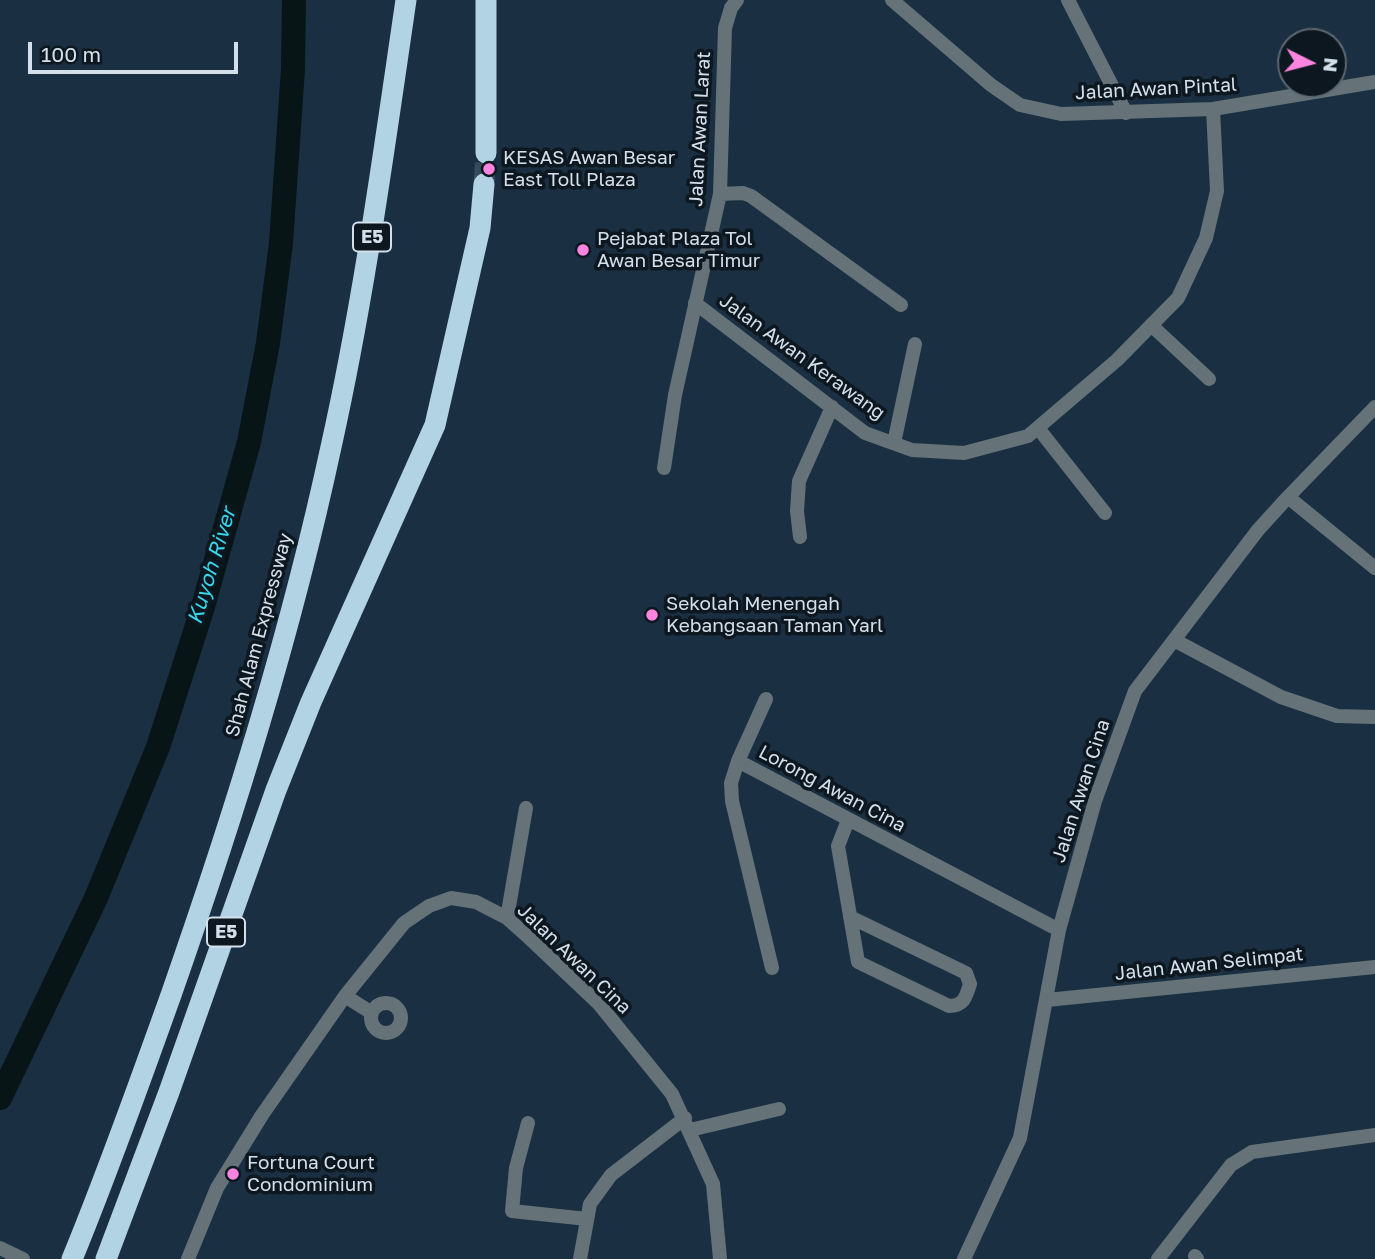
<!DOCTYPE html>
<html>
<head>
<meta charset="utf-8">
<style>
  body { margin:0 }
  #map { position:relative; width:1375px; height:1259px; overflow:hidden; background:#1a2f41; font-family:"Golos Text",sans-serif }
  canvas { display:block }
  .north { position:absolute; left:1277px; top:28px; width:70px; height:70px; box-sizing:border-box; background:#0d171f; border:2px solid #5c6771; border-radius:50%; rotate:96deg; font-size:19px; font-weight:700; line-height:28px; text-align:center; color:#d3e0ec }
  .north::after { content:''; display:block; margin:auto; width:24px; height:32px; background:#fe85df; clip-path:polygon(50% 0,100% 100%,50% 72%,0 100%) }
  .scale { position:absolute; left:28px; top:42px; width:210px; height:32px; box-sizing:border-box; border:4px solid #d3e0ec; border-top:0; padding-left:9px; font-size:21px; line-height:24px; white-space:nowrap; color:#d3e0ec; -webkit-text-stroke:5px #0d171f; paint-order:stroke }
</style>
</head>
<body>
<div id="map">
<canvas width="1375" height="1259"></canvas>
<div class="north">N</div>
<div class="scale">100 m</div>
</div>
<script>
const ctx = document.querySelector('canvas').getContext('2d');
ctx.lineJoin = 'round';
function trace(path, color, width, dash) {
  ctx.strokeStyle = color;
  ctx.lineWidth = width;
  ctx.lineCap = dash ? 'butt' : 'round';
  ctx.setLineDash(dash || []);
  ctx.stroke(path);
}
function label(font, color, halo, rows, align = 'center') {
  ctx.font = font + ' "Golos Text",sans-serif';
  ctx.lineWidth = 7;
  ctx.setLineDash([]);
  ctx.textBaseline = 'middle';
  ctx.strokeStyle = halo;
  ctx.fillStyle = color;
  for (const [text, x, y, turn = 0] of rows) {
    ctx.save();
    ctx.translate(x, y);
    ctx.rotate((+turn || 0) * Math.PI / 180);
    ctx.textAlign = isNaN(turn) ? turn : align;
    if (halo) ctx.strokeText(text, 0, 0);
    ctx.fillText(text, 0, 0);
    ctx.restore();
  }
}
trace(new Path2D(`
  M0,1098L96,898L158,747L202,610L249,442L268,343L281,243L293,69L294,0`), '#071517', 24);
trace(new Path2D(`
  M484,184L486,153`), '#364a5b', 21, [21, 10]);
trace(new Path2D(`
  M892,0L991,85L1020,105L1061,114L1213,109L1375,82
  M1068,0L1126,113
  M720,194L743,193L751,196L901,305
  M695,303L865,433L912,450L964,453L1028,436L1117,360L1178,298L1206,238L1217,191L1213,109
  M1151,325L1209,379
  M1038,428L1105,513
  M894,443L915,344
  M664,468L675,395L720,194L725,28L731,8L737,0
  M1288,497L1375,568
  M800,537L797,511L799,481L832,407
  M1174,640L1281,697L1337,716L1375,717
  M738,761L766,699
  M848,820L838,846L858,962L949,1006C964,1006 966,997 970,984L966,973L850,917
  M507,918L526,808
  M772,968L732,801L731,783L738,761L1059,930
  M345,996L372,1013
  M1047,1000L1375,967
  M371 1018a15 15 0 1 1 30 0a15 15 0 1 1-30 0Z
  M528,1123L516,1168L512,1211L587,1219
  M690,1130L779,1109
  M0,1248L23,1259
  M1195,1256L1197,1259
  M188,1259L217,1188L262,1115L345,996L404,923L429,906L451,898L476,902L507,918L526,935L599,1004L672,1094L713,1184L720,1259
  M580,1259L590,1204L611,1175L685,1118
  M964,1259L1020,1138L1059,930L1095,801L1135,691L1258,530L1288,497L1375,407
  M1158,1259L1231,1165L1252,1152L1375,1135`), '#657379', 14);
trace(new Path2D(`
  M486,0V153
  M72,1259C108,1172 139,1084 171,995C234,815 291,633 331,447C364,299 384,150 406,0
  M106,1259L169,1092L276,790L311,702L435,425L480,228L484,184`), '#b1d3e3', 21);
for (const [x, y, r, color] of [
  [489,169,7,"#fe85df"],
  [583,250,7,"#fe85df"],
  [652,615,7,"#fe85df"],
  [233,1174,7,"#fe85df"]
]) {
  const dot = new Path2D();
  dot.arc(x, y, r, 0, 2 * Math.PI);
  ctx.fillStyle = color;
  ctx.fill(dot);
  trace(dot, '#0d171f', 2.5);
}
for (const [x, y, w] of [
  [372,237,38],
  [226,932,38]
]) {
  const box = new Path2D();
  box.roundRect(x - w / 2, y - 14.5, w, 29, 5);
  ctx.fillStyle = '#0d171f';
  ctx.fill(box);
  trace(box, '#d3e0ec', 2);
}
label('bold 18px', '#d3e0ec', null, [
  ["E5",372,237],
  ["E5",226,932]
]);
label('19px', '#d3e0ec', '#0d171f', [
  ["Jalan Awan Pintal",1156,89,-3],
  ["Jalan Awan Larat",700,129,-87],
  ["Jalan Awan Kerawang",802,357,36],
  ["Shah Alam Expressway",259,635,-75],
  ["Lorong Awan Cina",832,789,28],
  ["Jalan Awan Cina",1081,791,-72],
  ["Jalan Awan Cina",574,959,44],
  ["Jalan Awan Selimpat",1209,964,-6]
]);
label('19px', '#d3e0ec', '#0d171f', [
  ["KESAS Awan Besar",503,158],
  ["East Toll Plaza",503,180],
  ["Pejabat Plaza Tol",597,239],
  ["Awan Besar Timur",597,261],
  ["Sekolah Menengah",666,604],
  ["Kebangsaan Taman Yarl",666,626],
  ["Fortuna Court",247,1163],
  ["Condominium",247,1185]
], 'left');
label('italic 21px', '#37d6ea', '#0d171f', [
  ["Kuyoh River",212,566,-73]
]);
</script>
</body>
</html>
